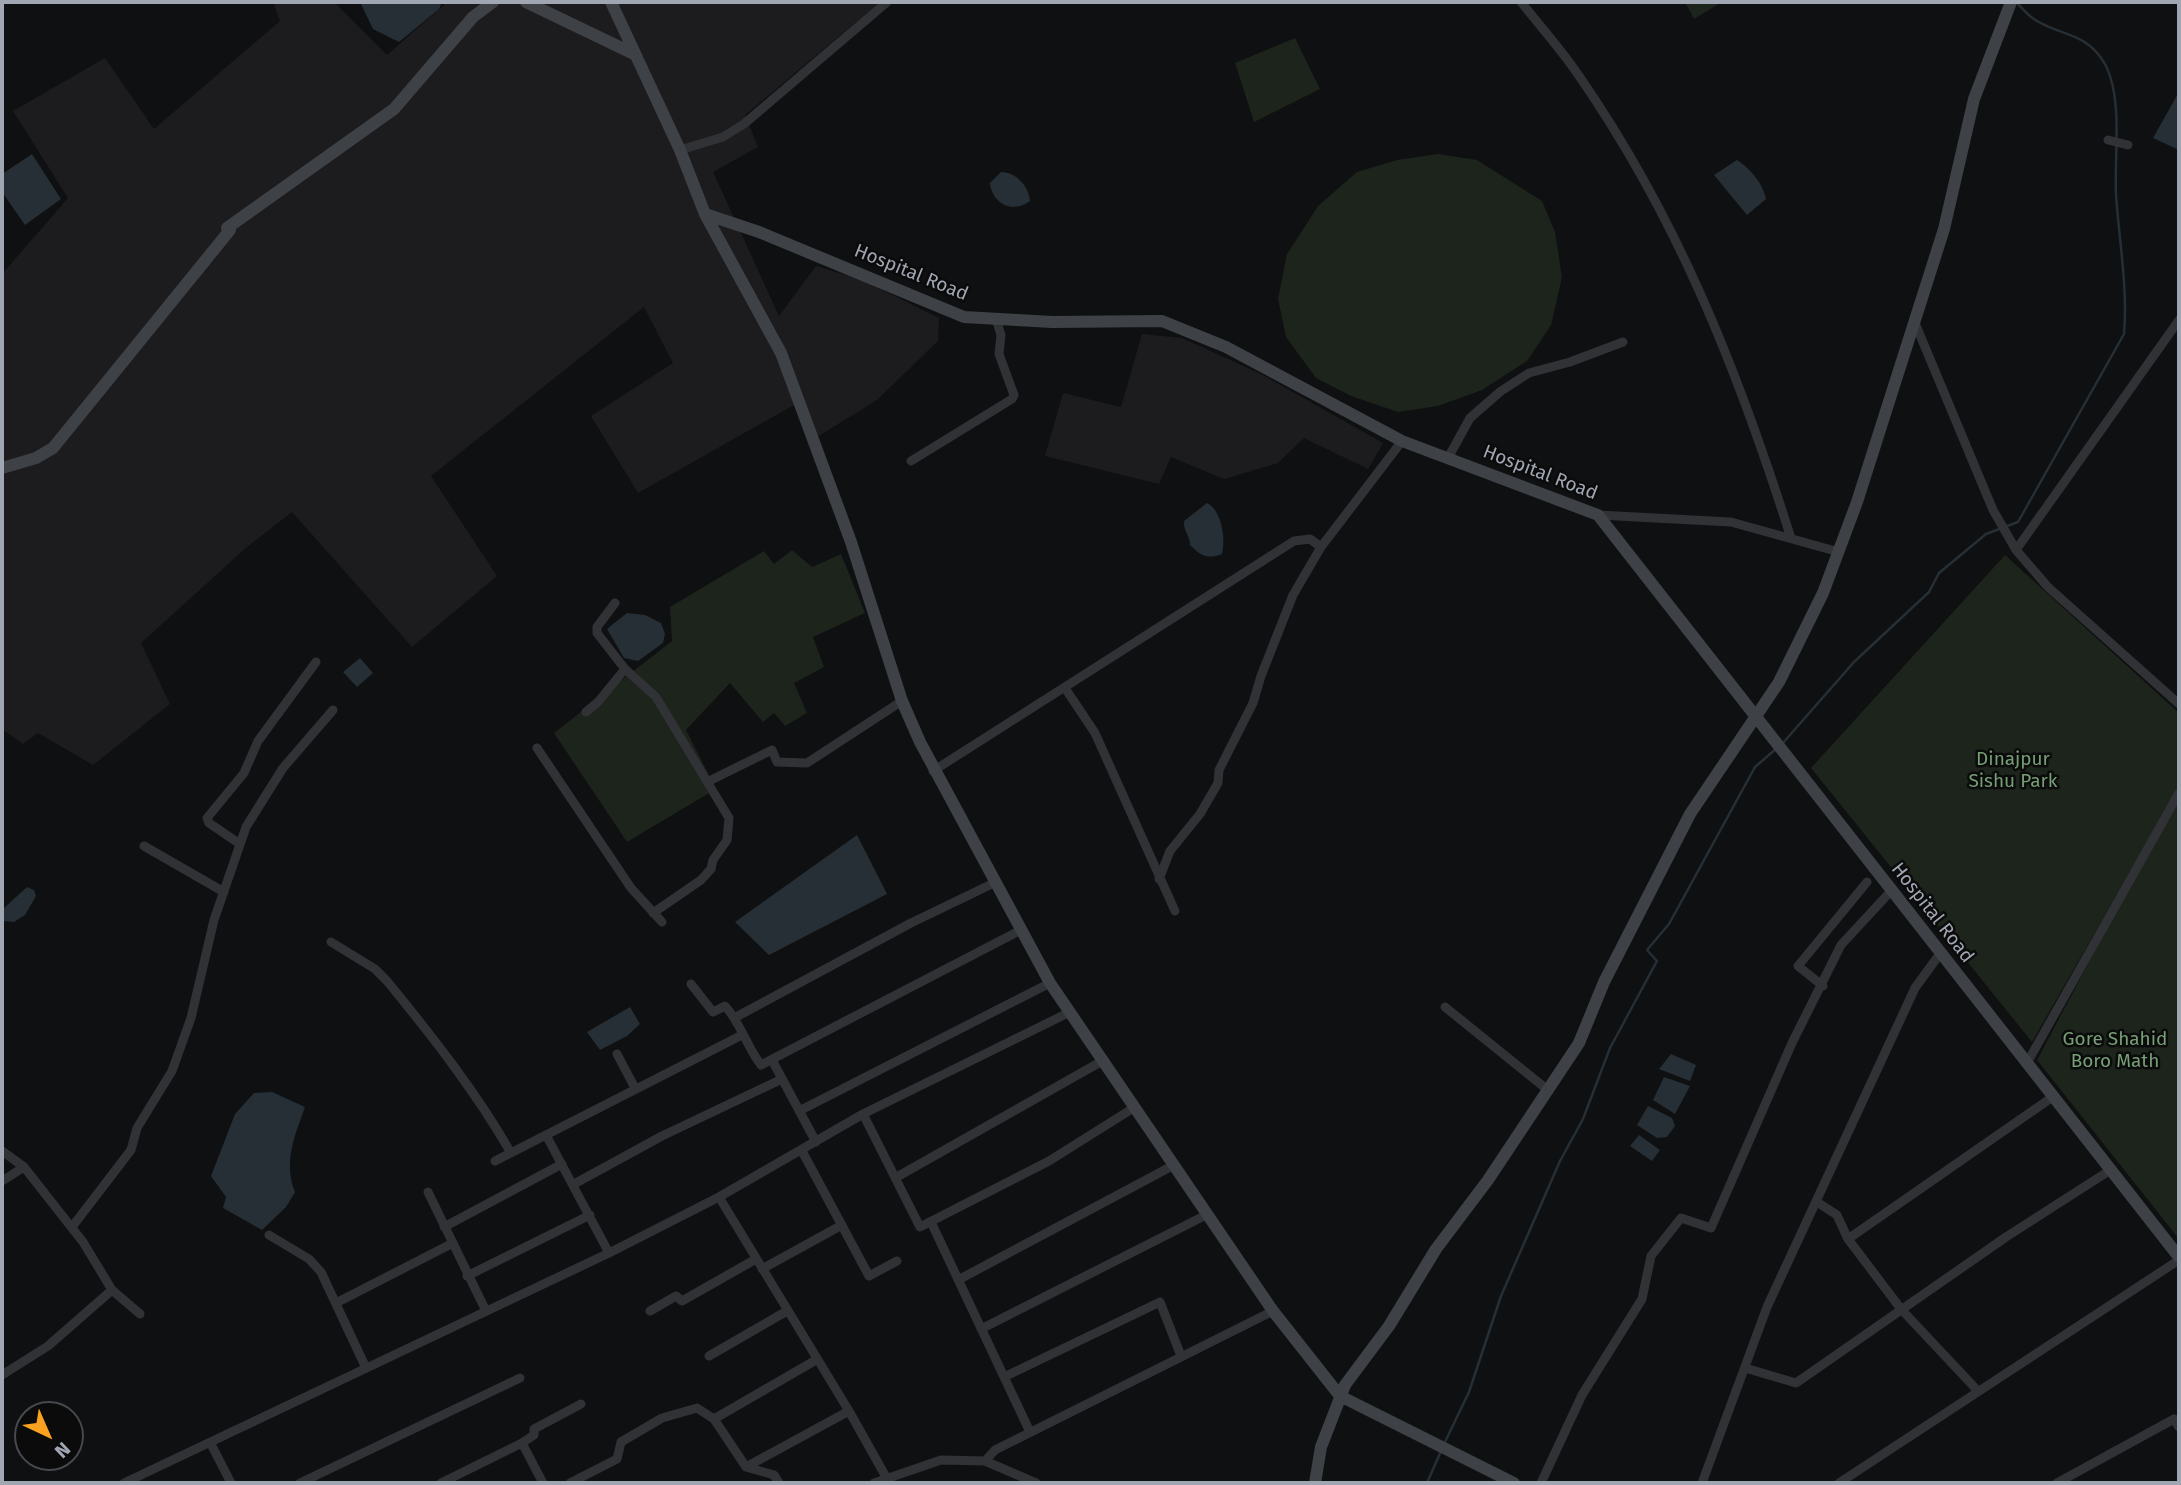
<!DOCTYPE html>
<html>
<head>
<meta charset="utf-8">
<style>
  body { margin:0 }
  #map { position:relative; width:2181px; height:1485px; overflow:hidden; background:#0f1011; font-family:"Fira Sans",sans-serif }
  canvas { display:block }
  .frame { position:absolute; inset:0; border:4px solid #a0a7b3; pointer-events:none }
  .north { position:absolute; left:14px; top:1401px; width:70px; height:70px; box-sizing:border-box; background:#0b0b0c; border:2px solid #47494f; border-radius:50%; rotate:136deg; font-size:19px; font-weight:700; line-height:28px; text-align:center; color:#a0a7b3 }
  .north::after { content:''; display:block; margin:auto; width:24px; height:32px; background:#f9a21f; clip-path:polygon(50% 0,100% 100%,50% 72%,0 100%) }
</style>
</head>
<body>
<div id="map">
<canvas width="2181" height="1485"></canvas>
<div class="frame"></div>
<div class="north">N</div>
</div>
<script>
const ctx = document.querySelector('canvas').getContext('2d');
ctx.lineJoin = 'round';
function fillPath(path, color) {
  ctx.fillStyle = color;
  ctx.fill(path, 'evenodd');
}
function trace(path, color, width, dash) {
  ctx.strokeStyle = color;
  ctx.lineWidth = width;
  ctx.lineCap = dash ? 'butt' : 'round';
  ctx.setLineDash(dash || []);
  ctx.stroke(path);
}
function label(font, color, halo, rows, align = 'center') {
  ctx.font = font + ' "Fira Sans",sans-serif';
  ctx.lineWidth = 5;
  ctx.setLineDash([]);
  ctx.textBaseline = 'middle';
  ctx.strokeStyle = halo;
  ctx.fillStyle = color;
  for (const [text, x, y, turn = 0] of rows) {
    ctx.save();
    ctx.translate(x, y);
    ctx.rotate((+turn || 0) * Math.PI / 180);
    ctx.textAlign = isNaN(turn) ? turn : align;
    if (halo) ctx.strokeText(text, 0, 0);
    ctx.fillText(text, 0, 0);
    ctx.restore();
  }
}
fillPath(new Path2D(`
  M273,2H334L387,55L447,2H880L745,115L758,147L713,172L779,316L816,266L862,280L939,318L938,341L877,400L817,437L801,401L638,493L591,416L673,363L644,307L431,476L497,576L412,647L292,512L247,547L141,643L170,704L93,765L38,733L23,744L2,729V274L68,198L13,111L105,58L154,129L280,21Z
  M1142,334L1182,338L1261,374L1383,443L1368,469L1304,438L1278,463L1224,479L1171,457L1159,484L1045,456L1063,393L1121,407Z`), '#1c1c1e');
fillPath(new Path2D(`
  M1685,2H1722L1694,19Z
  M1295,38L1320,89L1254,122L1235,63Z
  M1438,154L1477,160L1542,201L1555,232L1562,277L1551,325L1527,361L1482,390L1438,406L1398,412L1351,396L1316,378L1286,337L1278,299L1287,254L1318,206L1357,172L1397,160Z
  M792,550L812,567L841,554L865,613L813,637L824,667L794,683L807,713L785,726L774,713L763,722L730,683L686,730L716,789L627,842L554,733L672,641L670,607L764,551L774,564Z
  M2005,555L2179,713V786L2032,1042L1811,768Z
  M2179,793V1239L2037,1060Z`), '#1c241c');
fillPath(new Path2D(`
  M360,2H442L439,9L399,42L373,29Z
  M2179,92V150L2153,138Z
  M32,154L61,199L25,225L2,192V174Z
  M1737,160C1750,168 1764,185 1766,199L1747,215L1714,175Z
  M1001,172C1016,172 1029,186 1030,201C1013,214 992,204 990,183Z
  M1207,503C1222,510 1226,540 1222,554C1207,560 1200,555 1190,545C1190,535 1183,531 1184,521Z
  M627,613L645,615L661,623L665,634L663,643L638,661L624,658L607,629Z
  M360,658L373,673L357,687L343,672Z
  M857,835L887,894L769,955L735,922Z
  M27,887L34,890L36,896L25,915L14,922L4,921V908Z
  M630,1007L640,1024L627,1036L600,1050L587,1032Z
  M1671,1054L1696,1065L1690,1081L1659,1069Z
  M1664,1077L1690,1086L1675,1114L1653,1100Z
  M272,1092L305,1107C295,1135 283,1162 295,1192L286,1207L262,1230L223,1208L226,1197L211,1176L235,1114L254,1093Z
  M1648,1106L1672,1118L1675,1126L1667,1137L1657,1138L1637,1125Z
  M1639,1135L1660,1150L1652,1161L1630,1146Z`), '#262f35');
trace(new Path2D(`
  M1782,744L1854,662L1929,592L1939,573L1986,534L2018,522L2124,334C2128,290 2119,239 2116,195C2114,158 2123,100 2106,66C2086,29 2057,37 2031,17C2026,13 2021,7 2016,2
  M1445,1442L1469,1392L1501,1296L1560,1161L1583,1119L1610,1048L1657,961L1647,950L1669,924L1755,767L1777,748
  M1427,1483L1441,1451`), '#262f35', 2.5);
trace(new Path2D(`
  M1521,2C1540,26 1560,48 1577,73C1678,218 1738,371 1791,538
  M2108,140L2128,145
  M680,150L723,137L744,124L887,2
  M1915,323L1993,510L2016,550L2048,587L2179,704
  M1448,458L1470,418L1501,391L1529,373L1570,362L1623,342
  M911,461L1012,399L1014,395L999,354L1001,335L996,319
  M1598,515L1731,522L1839,552
  M2016,550L2179,320
  M615,603L597,627V633L625,669L656,697L729,818L727,840L713,860L711,869L701,880L653,913
  M1065,688L1095,733L1175,911
  M586,712L598,702L625,669
  M537,748L631,888L662,922
  M933,771L1294,541L1310,539L1321,547
  M709,781L772,750L777,762L807,763L902,701
  M240,844L209,823L207,818L244,773L258,741L316,662
  M144,846L224,892
  M1159,879L1170,851L1200,814L1218,783L1219,770L1253,703L1261,676L1293,595L1321,547L1402,441
  M331,942L375,969L387,981C432,1036 476,1092 511,1153
  M691,984L713,1012L725,1006C741,1023 746,1046 761,1065L1019,931
  M1823,986L1798,966L1867,882
  M1445,1007L1549,1091
  M736,1017L911,923L996,882
  M617,1054L635,1088
  M772,1060L816,1142
  M2027,1063L2179,793
  M799,1111L1050,983
  M863,1114L920,1227L1049,1161L1135,1107
  M546,1135L609,1253
  M2,1151L24,1167L83,1242L112,1290L140,1314
  M802,1151L869,1276L897,1261
  M495,1161L742,1035
  M895,1178L1104,1060
  M2,1181L24,1167
  M574,1184L662,1136L782,1079
  M428,1192L486,1311
  M1817,1202L1837,1215L1848,1239L1901,1309L1977,1390
  M931,1222L1030,1432
  M72,1227L131,1150L137,1128L172,1071L191,1018L214,920L246,827L283,768L333,710
  M444,1227L562,1164
  M269,1235L309,1259L321,1272L366,1368
  M1848,1239L2054,1096
  M762,1269L842,1225
  M467,1276L590,1215
  M958,1280L1174,1165
  M336,1303L451,1244
  M650,1311L676,1296L682,1301L756,1259
  M981,1329L1208,1214
  M709,1356L787,1311
  M1745,1368L1796,1383L2006,1237L2112,1169
  M2,1375L48,1346L112,1290
  M1004,1377L1160,1302L1181,1356
  M714,1419L816,1360
  M210,1442L231,1483
  M522,1443L543,1483
  M746,1467L849,1411
  M886,1477L849,1411L719,1197L863,1114L1070,1012
  M124,1483L609,1253L719,1197
  M300,1483L520,1378
  M441,1483L522,1443L534,1435V1429L581,1404
  M570,1483L617,1459L621,1442L662,1418L697,1408L714,1419L746,1467L774,1475L779,1483
  M874,1483L941,1460L985,1461
  M1036,1483L985,1461L995,1450L1273,1311
  M1541,1483L1582,1395L1642,1299L1651,1256L1681,1218L1711,1228L1792,1043L1841,945L1891,891
  M1702,1483L1767,1307L1915,988L1939,955
  M1839,1483L2179,1260
  M2057,1483L2174,1419L2179,1427`), '#303236', 9);
trace(new Path2D(`
  M526,2L634,54
  M611,2L680,150L705,214L781,353L851,542L902,701L920,742L1050,983L1273,1311L1340,1396L1514,1483
  M705,214L759,232L964,317L1052,322L1162,321L1226,347L1402,441L1598,515L2179,1257
  M2,468L36,458L53,448L230,230L227,228L394,109L473,17L493,2
  M1315,1483L1321,1447L1345,1385L1389,1326L1436,1249L1488,1180L1579,1043L1604,982L1690,814L1779,682L1823,593L1857,502L1944,229L1974,99L2011,2`), '#3e4146', 12);
label('19px', '#a0a7b3', '#0b0b0c', [
  ["Hospital Road",911,273,22],
  ["Hospital Road",1540,473,21],
  ["Hospital Road",1932,913,52]
]);
label('19px', '#769f76', '#0b0b0c', [
  ["Dinajpur",2013,760],
  ["Sishu Park",2013,782],
  ["Gore Shahid",2115,1040],
  ["Boro Math",2115,1062]
]);
</script>
</body>
</html>
